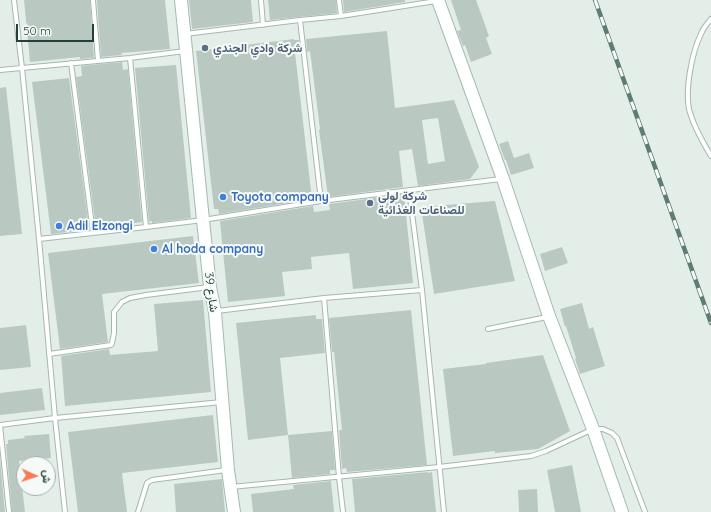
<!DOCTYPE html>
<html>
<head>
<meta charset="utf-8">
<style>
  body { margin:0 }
  #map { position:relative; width:711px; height:512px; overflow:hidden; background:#e4eee9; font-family:Quicksand,Vazirmatn,sans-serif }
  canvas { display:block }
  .north { position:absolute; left:16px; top:456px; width:40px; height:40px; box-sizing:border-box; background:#f5faf8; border:1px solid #a1b0ab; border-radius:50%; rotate:93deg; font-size:11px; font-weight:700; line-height:16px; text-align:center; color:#224138 }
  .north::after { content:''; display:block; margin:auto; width:14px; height:18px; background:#f77b59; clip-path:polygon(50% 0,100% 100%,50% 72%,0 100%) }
  .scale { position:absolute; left:16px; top:24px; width:78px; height:18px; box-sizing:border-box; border:2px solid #224138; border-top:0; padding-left:5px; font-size:12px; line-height:14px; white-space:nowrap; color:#224138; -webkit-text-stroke:3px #f5faf8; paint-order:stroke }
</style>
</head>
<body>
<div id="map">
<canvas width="711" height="512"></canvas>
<div class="north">ش</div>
<div class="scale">50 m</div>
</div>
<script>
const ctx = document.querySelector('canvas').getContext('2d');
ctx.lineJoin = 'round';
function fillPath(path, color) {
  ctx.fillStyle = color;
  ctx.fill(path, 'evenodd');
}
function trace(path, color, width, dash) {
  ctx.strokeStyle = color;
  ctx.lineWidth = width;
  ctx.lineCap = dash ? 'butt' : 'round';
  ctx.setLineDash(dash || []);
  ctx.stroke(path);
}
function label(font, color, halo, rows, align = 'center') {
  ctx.font = font + ' Quicksand,Vazirmatn,sans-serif';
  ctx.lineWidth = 4;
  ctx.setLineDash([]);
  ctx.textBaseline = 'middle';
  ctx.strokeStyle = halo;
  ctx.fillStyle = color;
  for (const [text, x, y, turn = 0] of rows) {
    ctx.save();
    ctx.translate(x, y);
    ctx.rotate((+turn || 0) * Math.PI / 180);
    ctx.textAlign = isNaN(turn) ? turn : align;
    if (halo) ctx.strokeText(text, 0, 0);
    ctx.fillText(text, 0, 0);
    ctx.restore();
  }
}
fillPath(new Path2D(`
  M24,0H90L94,58L80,59V57L30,62Z
  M97,0H165L170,49L121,53L122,55L101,57Z
  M189,0H251L253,22L192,29Z
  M268,0H336L337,13L270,20Z
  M343,0H405V2L344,12Z
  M451,0H476L489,36L486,38L492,54L471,62L465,45L463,46L457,31L461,30Z
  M387,31L395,108L454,100L479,167L470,179L418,186L412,149L399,151L403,187L328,197L319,130L320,129L310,51L307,52L306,39ZM438,118L445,161L428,164L422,120Z
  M294,39V40H299L300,52L295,53L312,199L219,214L218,209H214L196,51Z
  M122,62L123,70L128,69L142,222L96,228L76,77L82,76L81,66Z
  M176,65L191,218L152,223V221L149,222L135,68Z
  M69,78L89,228L86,229V230L51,234L32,82Z
  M6,87L22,234L0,236V88Z
  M508,141L514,158L529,153L534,168L511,175L506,160H505L499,144Z
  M404,194L413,283L353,289L349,253L311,257L312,269L282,272L285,296L228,302L220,221L313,206L314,212L330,210L329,204Z
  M495,201L515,281L434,294L421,207Z
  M193,236L199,283L102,294L108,342L60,349L48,253Z
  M562,247L568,263L545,271L540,254Z
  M203,300L211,392L65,406L61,356L109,349L110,355L158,351L154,304Z
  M582,303L589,329L593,327L605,366L580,374L575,359L576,358L566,326L565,327L560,309Z
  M411,310L427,465L347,472L346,468L342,469L339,430H342L334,352H332L329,318Z
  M316,315V319H322L325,353L280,358L288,435L248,440L236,323Z
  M26,325L31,367L0,370V328Z
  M543,355L570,431L538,449L495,453V451L453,456L443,369L486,364V363Z
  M42,388L45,410L0,415V393Z
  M213,415L218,462L122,473L127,512H78L68,432Z
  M332,431L335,470H330V474L292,478L288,435Z
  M49,434L51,458L19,461L25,512H12L6,444H8V440L25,438L24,436Z
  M0,459L5,512H0Z
  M572,465L581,512H555L547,470Z
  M428,472V473L432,472L436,512H355L352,479Z
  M222,479L225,512H176L174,484Z
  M331,481L334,512H253L251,494L294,489L293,485Z
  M537,489L538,512H519L518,490Z`), '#b9c9c2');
const lane = new Path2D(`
  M14,0L22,68L39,239L55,418L65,512
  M93,0L98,60
  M261,0L263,25
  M339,0L341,16
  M711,19C708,23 703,28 701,34C692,52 685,89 689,109C693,125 702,141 711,156
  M300,20L321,201
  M185,34L300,20L341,16L436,1
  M130,58L146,227
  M71,63L93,233
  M0,70L130,58L185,51
  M409,190L422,290L444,512
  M39,239L146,227L203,220L321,201L501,179
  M324,298L339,477L343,512
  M217,311L324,298L422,290
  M488,329L547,317
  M49,354L111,345L112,343L114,333V312L122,302L130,298L146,295L209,287
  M0,425L55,418L222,402
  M0,425L9,512
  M231,487L439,467L531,456L546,451L593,429H603L612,433L617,438L645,512
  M138,512L147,483L152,480L226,470`);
const secondary = new Path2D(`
  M181,0L203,220L210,287L215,312L228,470L234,512
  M438,0L503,179L549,316L593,429L622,512`);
trace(lane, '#a6b7b0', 6);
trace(secondary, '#a2bbb1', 14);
trace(lane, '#fff', 4);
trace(secondary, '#fff', 12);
const rail = new Path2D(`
  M595,0L711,323`);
trace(rail, '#5d7c73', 4.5);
trace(rail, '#f5faf8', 3, [9]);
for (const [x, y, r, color] of [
  [205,48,4,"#5c6f8a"],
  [223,197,4,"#3f7fe0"],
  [370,203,4,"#5c6f8a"],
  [59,226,4,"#3f7fe0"],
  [154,249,4,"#3f7fe0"]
]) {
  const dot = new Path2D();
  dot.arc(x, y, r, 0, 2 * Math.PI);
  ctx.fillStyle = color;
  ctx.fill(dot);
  trace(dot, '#f5faf8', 1.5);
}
label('bold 12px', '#4e5e75', '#f5faf8', [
  ["شركة وادي الجندي",213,48],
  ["شركة لولي",378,196],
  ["للصناعات الغذائية",378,210]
], 'left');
label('bold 12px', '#366cbe', '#f5faf8', [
  ["Toyota company",231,197],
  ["Adil Elzongi",67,226],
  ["Al hoda company",162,249]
], 'left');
label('12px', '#224138', '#f5faf8', [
  ["شارع 39",211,292,82]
]);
</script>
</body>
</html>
